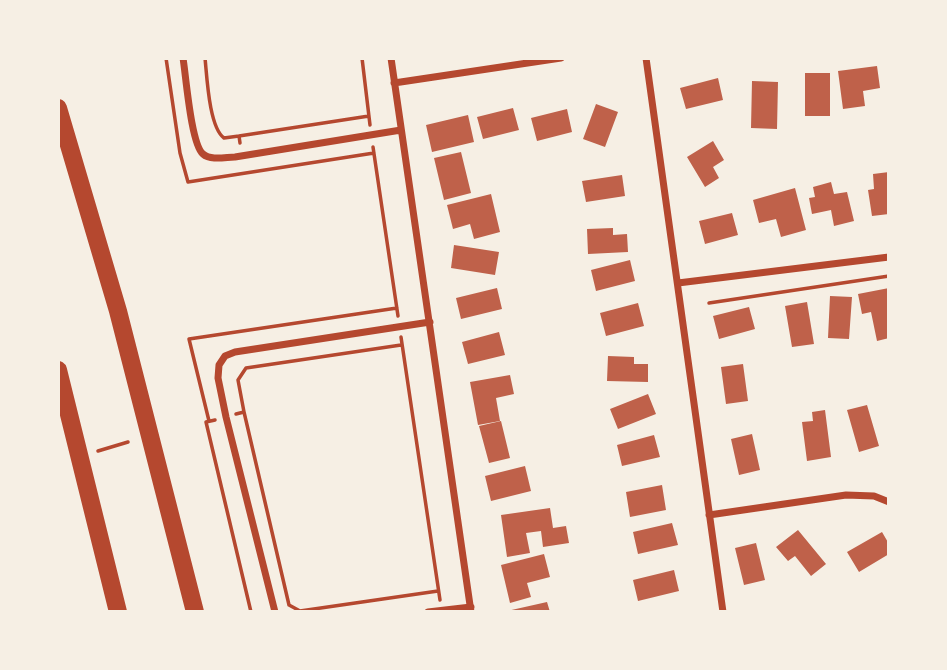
<!DOCTYPE html>
<html>
<head>
<meta charset="utf-8">
<style>
  body { margin:0 }
  #map { position:relative; width:947px; height:670px; overflow:hidden; background:#f6efe4; font-family:"Work Sans",sans-serif }
  canvas { display:block }
  .frame { position:absolute; inset:0; border:60px solid #f6efe4; pointer-events:none }
</style>
</head>
<body>
<div id="map">
<canvas width="947" height="670"></canvas>
<div class="frame"></div>
</div>
<script>
const ctx = document.querySelector('canvas').getContext('2d');
ctx.lineJoin = 'round';
function fillPath(path, color) {
  ctx.fillStyle = color;
  ctx.fill(path, 'evenodd');
}
function trace(path, color, width, dash) {
  ctx.strokeStyle = color;
  ctx.lineWidth = width;
  ctx.lineCap = dash ? 'butt' : 'round';
  ctx.setLineDash(dash || []);
  ctx.stroke(path);
}
fillPath(new Path2D(`
  M877,66L880,88L863,91L865,106L843,109L838,71Z
  M805,73H830V116H805Z
  M718,78L723,100L686,109L680,88Z
  M752,81L778,82L777,129L751,128Z
  M596,104L618,112L605,147L583,139Z
  M513,108L519,130L483,139L477,117Z
  M567,109L572,132L537,141L531,118Z
  M468,115L474,142L432,152L426,125Z
  M713,141L724,160L713,167L719,178L705,187L687,157Z
  M461,152L471,193L444,200L434,158Z
  M889,172V214L872,216L868,190L874,189L873,174Z
  M622,175L625,196L586,202L582,181Z
  M831,182L834,194L847,192L854,221L834,226L831,210L812,214L809,198L815,197L813,187Z
  M795,188L806,230L781,237L776,219L759,223L753,200Z
  M491,194L500,232L474,239L470,224L453,229L447,205Z
  M732,213L738,235L705,244L699,221Z
  M613,228V235L627,234L628,252L588,254L587,229Z
  M454,245L499,252L495,275L451,268Z
  M630,260L635,281L596,291L591,270Z
  M497,288L502,309L461,319L456,298Z
  M889,288V338L877,341L871,312L862,314L858,294Z
  M830,296L852,297L849,339L828,338Z
  M807,302L814,344L792,347L785,306Z
  M638,303L644,326L606,336L600,313Z
  M749,307L755,329L719,339L713,316Z
  M499,332L505,355L468,364L462,342Z
  M608,356L634,357V364H648V382L607,381Z
  M743,364L748,401L726,404L721,367Z
  M510,375L514,394L496,398L500,421L478,425L470,382Z
  M648,394L656,414L618,429L610,409Z
  M867,405L879,446L859,452L847,410Z
  M825,410L831,457L807,461L802,422L813,421L812,412Z
  M501,421L510,458L489,463L479,426Z
  M752,434L760,470L739,475L731,439Z
  M654,435L660,457L622,466L617,445Z
  M525,466L531,491L491,501L485,476Z
  M662,485L666,510L630,517L626,492Z
  M550,508L553,528L566,526L569,543L543,547L541,531L526,533L530,553L507,557L501,515Z
  M672,523L678,545L638,554L633,532Z
  M798,530L826,564L811,576L795,556L788,561L776,547Z
  M882,532L889,544V554L859,572L847,552Z
  M756,543L765,580L744,585L735,548Z
  M544,554L550,577L527,583L531,597L510,603L501,565Z
  M674,570L679,591L638,601L633,580Z
  M547,602L550,612H507V611Z`), '#bf614a');
trace(new Path2D(`
  M166,58L180,153L188,182L374,153
  M205,58C207,77 209,127 224,138L239,136
  M362,58L370,125
  M240,143L239,136L369,116
  M373,147L398,316
  M709,303L889,276
  M401,337L440,600
  M244,412L289,605L300,611L438,591
  M236,414L244,412L238,380L246,368L401,345
  M215,420L206,422L251,612
  M209,421L189,339L397,308
  M98,451L128,442`), '#b5482f', 3.5);
trace(new Path2D(`
  M183,58C186,76 191,144 203,154C211,161 226,157 235,157L401,130
  M391,58L471,612
  M646,58L723,612
  M394,83L561,58
  M678,283L889,257
  M709,515L846,495L874,496L889,502
  M275,612L226,417L218,378L219,365L225,356L235,352L430,322
  M428,612L471,607`), '#b5482f', 7);
trace(new Path2D(`
  M58,108L118,311L195,612
  M58,370L118,612`), '#b5482f', 18);
</script>
</body>
</html>
